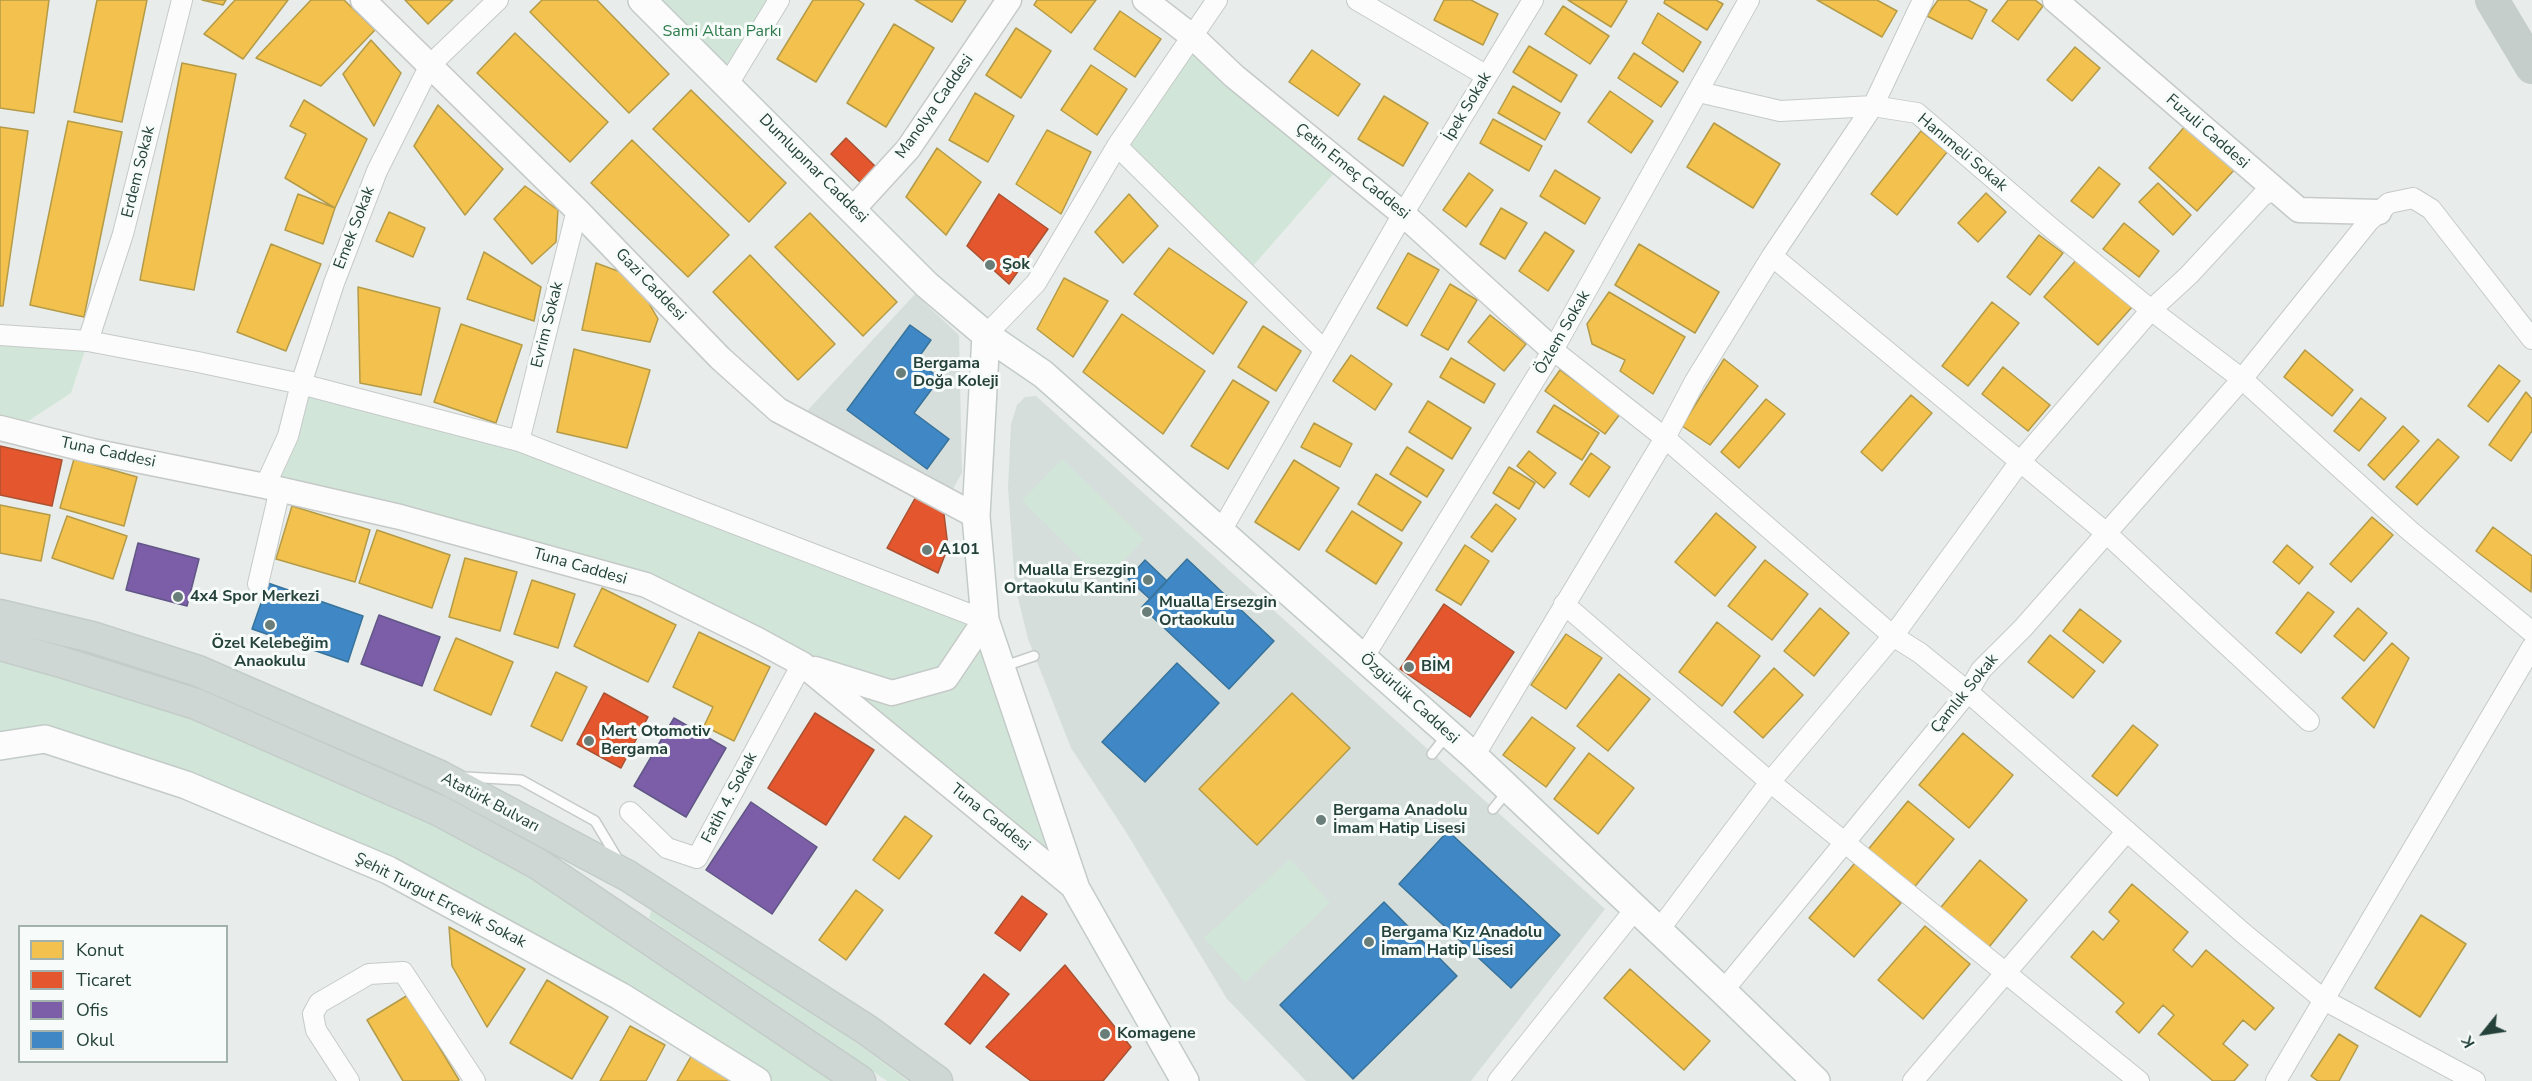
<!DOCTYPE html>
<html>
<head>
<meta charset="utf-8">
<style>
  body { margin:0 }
  #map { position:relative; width:2532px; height:1081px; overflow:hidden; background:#e8edeb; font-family:"Nunito Sans",sans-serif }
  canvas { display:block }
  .legend { position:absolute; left:18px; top:925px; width:210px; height:138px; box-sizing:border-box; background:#f7fbf9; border:2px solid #a3b1ad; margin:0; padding:8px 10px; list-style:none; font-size:18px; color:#24423a }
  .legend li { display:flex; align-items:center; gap:12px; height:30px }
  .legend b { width:30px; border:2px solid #a3b1ad }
  .north { position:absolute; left:2454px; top:1003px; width:60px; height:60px; -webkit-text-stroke:4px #f7fbf9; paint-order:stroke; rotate:240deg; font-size:16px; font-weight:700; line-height:24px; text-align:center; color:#24423a }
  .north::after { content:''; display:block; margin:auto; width:21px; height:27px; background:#24423a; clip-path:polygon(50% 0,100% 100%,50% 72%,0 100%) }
</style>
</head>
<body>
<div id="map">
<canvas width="2532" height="1081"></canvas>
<ul class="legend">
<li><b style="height:16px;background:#f2c14e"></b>Konut</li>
<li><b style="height:16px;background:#e4572e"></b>Ticaret</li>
<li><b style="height:16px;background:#7b5ea7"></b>Ofis</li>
<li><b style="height:16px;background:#3f88c5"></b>Okul</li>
</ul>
<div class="north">K</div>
</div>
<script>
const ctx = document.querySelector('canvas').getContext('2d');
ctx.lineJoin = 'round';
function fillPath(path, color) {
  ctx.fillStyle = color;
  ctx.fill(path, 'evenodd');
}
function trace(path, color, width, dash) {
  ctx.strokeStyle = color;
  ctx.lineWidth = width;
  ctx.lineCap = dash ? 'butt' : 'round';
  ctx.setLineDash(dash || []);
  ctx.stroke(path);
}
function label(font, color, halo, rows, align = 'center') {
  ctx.font = font + ' "Nunito Sans",sans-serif';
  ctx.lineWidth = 6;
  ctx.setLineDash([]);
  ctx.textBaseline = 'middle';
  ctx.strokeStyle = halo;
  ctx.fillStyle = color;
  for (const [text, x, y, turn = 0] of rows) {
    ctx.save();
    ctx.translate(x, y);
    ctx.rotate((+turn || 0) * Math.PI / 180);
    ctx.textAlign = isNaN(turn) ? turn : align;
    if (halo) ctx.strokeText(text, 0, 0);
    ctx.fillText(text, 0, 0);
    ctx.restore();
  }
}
fillPath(new Path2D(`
  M915,294L959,335L962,473L950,494L806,412Z
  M1036,396L1605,909L1471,1081H1306L1227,999L1126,832L1071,748L1028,639L1015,586L1008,488L1011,424L1017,405L1025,397Z`), '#d6dedb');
fillPath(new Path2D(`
  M642,0H779L728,84Z
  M1193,37L1342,164L1246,274L1117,146Z
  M0,335L88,341L71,393L13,431L0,428Z
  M301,384L519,441L985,620L1076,889L802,664L646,585L265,486Z
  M1062,459L1144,539L1104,581L1022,501Z
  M0,645L440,811L860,1081H757L388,870L45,739L0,746Z
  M1290,859L1330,903L1245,982L1204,938Z
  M653,906L858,1044L908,1081H887L649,918Z`), '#d1e6d8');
const homes = new Path2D(`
  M0,0H49L34,113L0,108Z
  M97,0H147L122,122L74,112Z
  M202,0H226L223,5Z
  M235,0H288L243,59L204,34Z
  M311,0H344L375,30L321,86L256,58Z
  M405,0H453L428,24Z
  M542,0H597L669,74L629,113L530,12Z
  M813,0H858L864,4L816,82L777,59Z
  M915,0H966L952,22Z
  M1037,0H1096L1071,33L1034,5Z
  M1444,0H1471L1498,14L1483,45L1434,20Z
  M1568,0H1626L1627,1L1611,27Z
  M1665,0H1716L1723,4L1707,30L1664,3Z
  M1817,0H1877L1897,11L1882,37Z
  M1938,0H1968L1987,10L1972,39L1927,16Z
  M2008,0H2035L2043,6L2018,40L1992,21Z
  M1563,6L1609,36L1590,64L1545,34Z
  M1120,11L1161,39L1135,77L1094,49Z
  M1658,13L1701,42L1683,72L1642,43Z
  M894,24L934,48L886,127L847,103Z
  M1016,28L1051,51L1021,98L986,75Z
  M515,33L608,122L570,162L477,73Z
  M371,40L401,73L374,126L343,74Z
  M1529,46L1577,75L1561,102L1513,72Z
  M2075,47L2100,68L2072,101L2047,80Z
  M1312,50L1360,84L1338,116L1289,82Z
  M1634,53L1678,82L1661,107L1618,78Z
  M182,63L236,74L194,290L140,280Z
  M1091,65L1127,89L1097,135L1061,110Z
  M1513,86L1560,113L1545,140L1498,113Z
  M691,90L786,183L749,222L653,129Z
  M1610,91L1653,121L1631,153L1588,122Z
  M975,93L1014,116L988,162L949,140Z
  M1384,96L1428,123L1403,166L1358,139Z
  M304,100L367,139L335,208L285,178L306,134L290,126Z
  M438,105L503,169L465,215L414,146Z
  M1493,119L1542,146L1529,171L1480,143Z
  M68,121L122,132L84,317L30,305Z
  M1714,123L1780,164L1753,208L1687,167Z
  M2186,125L2235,169L2197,211L2149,168Z
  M0,127L28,131L3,306H0Z
  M1047,130L1091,152L1061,214L1016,184Z
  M1921,131L1947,152L1897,215L1871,194Z
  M632,140L729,235L688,277L591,183Z
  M937,148L981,182L946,235L906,197Z
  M2099,167L2120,184L2093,218L2071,201Z
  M1555,170L1600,198L1585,224L1540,196Z
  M1469,173L1493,190L1466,227L1443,210Z
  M2158,183L2191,215L2173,235L2139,202Z
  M525,186L558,210L556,242L532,264L494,219Z
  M1986,193L2006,212L1978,242L1958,223Z
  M298,194L335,208L323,244L285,230Z
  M1129,194L1158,226L1123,263L1095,232Z
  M1501,208L1527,223L1505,259L1480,244Z
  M389,212L425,228L413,257L376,241Z
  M810,213L897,302L863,336L775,247Z
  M2124,223L2159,251L2139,277L2103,249Z
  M1545,232L1574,251L1548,291L1519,271Z
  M2039,235L2063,253L2030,295L2007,277Z
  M271,244L321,264L286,351L237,332Z
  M1639,244L1719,292L1695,333L1615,285Z
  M1169,248L1247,302L1213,354L1134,294Z
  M484,252L541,287L534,321L467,299Z
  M1408,253L1439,270L1407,326L1377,308Z
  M750,255L835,344L798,380L713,292Z
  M2078,258L2133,306L2098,345L2044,297Z
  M596,263L634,277L658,319L650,342L582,330Z
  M1064,278L1108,301L1073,357L1037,329Z
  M1450,284L1477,300L1448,350L1421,335Z
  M358,287L440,308L421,395L360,383Z
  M1609,292L1685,337L1653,394L1620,371L1625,360L1592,344L1587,324Z
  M1992,302L2019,323L1968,386L1942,366Z
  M1122,314L1205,371L1163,434L1083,372Z
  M1490,315L1526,344L1504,371L1468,342Z
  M461,324L522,345L496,423L434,402Z
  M1263,326L1301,351L1276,391L1238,367Z
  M574,349L650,370L627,448L557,432Z
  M2305,350L2353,390L2332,416L2284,377Z
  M1351,355L1392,384L1375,410L1333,381Z
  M1451,358L1495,384L1484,403L1440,377Z
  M1724,359L1758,386L1710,445L1682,426Z
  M2499,365L2520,381L2488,422L2468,406Z
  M2003,367L2050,405L2028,431L1982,394Z
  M1560,370L1620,414L1605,434L1545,391Z
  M1233,380L1269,402L1228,469L1191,446Z
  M2526,392L2532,399V431L2511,461L2489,445Z
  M1911,395L1932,413L1882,471L1861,452Z
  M2361,398L2386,418L2359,451L2334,431Z
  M1766,399L1785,414L1739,468L1721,452Z
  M1428,401L1471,428L1452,459L1409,432Z
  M1554,405L1599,433L1582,460L1537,432Z
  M1314,423L1352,444L1340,467L1301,447Z
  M2403,426L2419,441L2384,480L2368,465Z
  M2438,439L2459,457L2417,505L2396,487Z
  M1407,447L1444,470L1427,497L1390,474Z
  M1529,451L1556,473L1544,488L1517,466Z
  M1591,453L1610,467L1589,497L1570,484Z
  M74,459L137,477L124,526L60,508Z
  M1294,460L1339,488L1299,550L1255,522Z
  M1509,467L1535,483L1519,509L1493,493Z
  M1376,474L1421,502L1402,531L1358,504Z
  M1496,504L1516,519L1492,552L1471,537Z
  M0,505L50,515L41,561L0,553Z
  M292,506L370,530L355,582L276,559Z
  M1352,511L1402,543L1376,584L1326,551Z
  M1716,513L1756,547L1715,596L1675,562Z
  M67,516L127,536L113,579L52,558Z
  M2372,517L2393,535L2351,582L2330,564Z
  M2493,527L2532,556L2531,592L2476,551Z
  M377,530L450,555L432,608L359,583Z
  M1465,545L1489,561L1461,605L1436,590Z
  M2287,545L2313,567L2299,584L2273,562Z
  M465,558L517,572L500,631L449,617Z
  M1765,560L1808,594L1772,640L1728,606Z
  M532,580L575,594L558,648L514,634Z
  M602,588L676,625L648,682L574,646Z
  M2308,592L2334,612L2301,653L2276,633Z
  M1820,608L1849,633L1814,676L1784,651Z
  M2358,608L2387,633L2364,661L2334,636Z
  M2080,609L2121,641L2103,663L2063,631Z
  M1717,622L1760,656L1722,706L1679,672Z
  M699,632L770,667L734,741L704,726L713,707L673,687Z
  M1566,634L1602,658L1566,709L1531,685Z
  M2050,635L2095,671L2073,698L2028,662Z
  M456,638L513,662L491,715L434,690Z
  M2392,643L2409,658L2374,728L2342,698Z
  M1774,668L1803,695L1763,738L1734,712Z
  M556,672L587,687L562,741L531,726Z
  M1619,674L1650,699L1608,751L1577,726Z
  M1292,693L1350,748L1257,845L1199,789Z
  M1532,717L1575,748L1546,787L1503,755Z
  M2133,725L2158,745L2117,796L2092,776Z
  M1963,733L2013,775L1969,828L1919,785Z
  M1589,753L1634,788L1598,834L1554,799Z
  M1908,801L1954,839L1912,890L1866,852Z
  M905,816L932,836L899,879L873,860Z
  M1980,860L2027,900L1985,952L1937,912Z
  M1855,863L1901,903L1854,957L1809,918Z
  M2132,884L2188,932L2173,950L2192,967L2206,950L2274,1008L2255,1030L2243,1020L2223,1044L2248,1065L2234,1081H2213L2158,1034L2174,1015L2163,1005L2139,1033L2116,1012L2124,1003L2071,957L2093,931L2103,940L2119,921L2109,912Z
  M856,890L883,910L846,960L819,940Z
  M2421,915L2466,944L2420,1017L2375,988Z
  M1925,926L1970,964L1923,1019L1878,980Z
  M449,927L525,969L487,1027L452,966Z
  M1630,969L1710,1041L1684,1070L1604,998Z
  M547,980L608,1017L572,1079L510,1043Z
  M408,995L459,1080L458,1081H403L367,1020Z
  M630,1026L665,1045L646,1081H600Z
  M2339,1034L2358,1046L2339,1081H2318L2311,1076Z
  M693,1053L736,1081H677Z`);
fillPath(homes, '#f2c14e');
trace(homes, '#b49b48', 1.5);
const shops = new Path2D(`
  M846,138L876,167L861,183L831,154Z
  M999,194L1048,229L1009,284L967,246Z
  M0,446L62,460L52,506L0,495Z
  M918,493L940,503L944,514L948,547L938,573L887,548Z
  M1444,604L1514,652L1470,717L1400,669Z
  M604,693L648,717L621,768L577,744Z
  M815,713L874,750L826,825L768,788Z
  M1022,896L1047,914L1020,951L995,933Z
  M1065,965L1131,1047L1103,1081H1031L986,1047Z
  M984,974L1009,994L970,1044L945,1024Z`);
fillPath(shops, '#e4572e');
trace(shops, '#aa5132', 1.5);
const offices = new Path2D(`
  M138,543L199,559L187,606L126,590Z
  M379,615L440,637L422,686L361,664Z
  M674,718L726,748L686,817L634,786Z
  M751,802L817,847L772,914L706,870Z`);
fillPath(offices, '#7b5ea7');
trace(offices, '#615686', 1.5);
const schools = new Path2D(`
  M910,325L931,340L916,361L940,378L914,413L949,439L927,469L847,410Z
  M1187,559L1274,641L1229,689L1142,607Z
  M1145,560L1167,581L1150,599L1128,579Z
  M268,583L363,616L348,662L252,629Z
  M1177,663L1219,703L1145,782L1102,742Z
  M1448,831L1560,935L1511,988L1399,884Z
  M1384,902L1457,976L1353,1079L1280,1005Z`);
fillPath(schools, '#3f88c5');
trace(schools, '#37739b', 1.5);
const service = new Path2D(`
  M1002,667L1034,656
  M1432,754L1447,735
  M465,777L521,780L595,821L619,861
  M1493,809L1507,792`);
const minor = new Path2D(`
  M1357,0L1487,76
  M728,84L779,0
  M1699,92L1780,111L1873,106L1917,113L2050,227L2151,310L2242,379L2410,531L2532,632
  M1117,146L1324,350
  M1772,256L2105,532L2309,721
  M0,335L88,341L198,362L301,384L519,441L985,620
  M986,335L1036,283L1117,146L1217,0
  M88,341L123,234L182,0
  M1553,350L1665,438L1893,636L1920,653L1968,692L2243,933L2324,1000L2475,1081
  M519,441L577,210
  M265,486L288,436L301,384L334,283L377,171L430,65L498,0
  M1221,531L1403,214L1533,0
  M258,584L280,489
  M1564,604L1770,782L2139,1081
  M1363,658L1553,350L1749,0
  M1474,756L1665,438L1695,381L1772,256L1873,106L1923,0
  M630,812L667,848L697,858L802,664
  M1659,930L1770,782L1893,636L2019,463L2151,310L2189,275L2263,195L2275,190
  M1723,991L1968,692L1981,670L2023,628L2242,379L2369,221L2389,203L2413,198L2431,209L2532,339
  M349,1081L316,1030L313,1014L319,1003L369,974L403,972L475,1081
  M1498,1081L1636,908
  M1913,1081L2127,831
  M2276,1081L2532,647`);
const tertiary = new Path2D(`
  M363,0L577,210L720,358L778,410L976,516
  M1145,0L1193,37L1234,76L1403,214L1553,350
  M2055,0L2299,210L2379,212
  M853,209L908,149L1009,0
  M0,428L92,451L265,486L400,517L646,585L756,639L802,664L1076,889
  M815,669L892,693L946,678L985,620`);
const secondary = new Path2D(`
  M642,0L927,285L986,335L1043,374L1474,756L1723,991L1816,1081
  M986,335L976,516L985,620L1076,889L1185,1081
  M0,746L45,739L186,785L388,870L620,996L757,1081`);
const primary = new Path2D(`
  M0,615L92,637L198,671L440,776L628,876L867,1030L937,1081
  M0,645L58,661L196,704L440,811L538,864L860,1081`);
const trunk = new Path2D(`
  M2492,0L2532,67`);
trace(service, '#c5cac8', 12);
trace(minor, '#c5cac8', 22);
trace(tertiary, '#c5cac8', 27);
trace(secondary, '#c3cbc8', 30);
trace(primary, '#c3ccc9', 33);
trace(trunk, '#c3ccc9', 34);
trace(service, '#fcfcfc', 9);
trace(minor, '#fcfcfc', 20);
trace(tertiary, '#fcfcfc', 24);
trace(secondary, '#fcfcfc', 27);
trace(primary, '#cfd7d5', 30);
trace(trunk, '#c6cecc', 32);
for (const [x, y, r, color] of [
  [990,265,6,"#697e78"],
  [901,373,6,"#697e78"],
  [927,550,6,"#697e78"],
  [1148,580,6,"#697e78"],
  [178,597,6,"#697e78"],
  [1147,612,6,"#697e78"],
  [270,625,6,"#697e78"],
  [1409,667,6,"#697e78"],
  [589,741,6,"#697e78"],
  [1321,820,6,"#697e78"],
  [1369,942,6,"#697e78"],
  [1105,1034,6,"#697e78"]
]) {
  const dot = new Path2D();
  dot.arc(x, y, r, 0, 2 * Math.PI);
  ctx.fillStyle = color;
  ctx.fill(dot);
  trace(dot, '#f7fbf9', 2);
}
label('16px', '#2d7a4b', '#f7fbf9', [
  ["Sami Altan Parkı",722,32]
]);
label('16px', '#24423a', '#f7fbf9', [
  ["Manolya Caddesi",935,107,-55],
  ["İpek Sokak",1468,107,-59],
  ["Fuzuli Caddesi",2207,132,41],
  ["Hanımeli Sokak",1962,153,40],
  ["Dumlupınar Caddesi",813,169,45],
  ["Erdem Sokak",139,172,-76],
  ["Çetin Emeç Caddesi",1352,172,39],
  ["Emek Sokak",355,228,-69],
  ["Gazi Caddesi",650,285,46],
  ["Evrim Sokak",548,325,-76],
  ["Özlem Sokak",1563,333,-60],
  ["Tuna Caddesi",108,453,12],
  ["Tuna Caddesi",580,567,16],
  ["Çamlık Sokak",1965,694,-51],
  ["Özgürlük Caddesi",1409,699,42],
  ["Fatih 4. Sokak",730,798,-62],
  ["Atatürk Bulvarı",490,803,28],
  ["Tuna Caddesi",990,818,39],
  ["Şehit Turgut Erçevik Sokak",440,901,27]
]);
label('bold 16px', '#24423a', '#f7fbf9', [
  ["Şok",1002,265],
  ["Bergama",913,364],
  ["Doğa Koleji",913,382],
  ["A101",939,550],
  ["Mualla Ersezgin",1136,571,"right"],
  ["Ortaokulu Kantini",1136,589,"right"],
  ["4x4 Spor Merkezi",190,597],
  ["Mualla Ersezgin",1159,603],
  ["Ortaokulu",1159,621],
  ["Özel Kelebeğim",270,644,"center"],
  ["Anaokulu",270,662,"center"],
  ["BİM",1421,667],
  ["Mert Otomotiv",601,732],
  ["Bergama",601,750],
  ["Bergama Anadolu",1333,811],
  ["İmam Hatip Lisesi",1333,829],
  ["Bergama Kız Anadolu",1381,933],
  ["İmam Hatip Lisesi",1381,951],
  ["Komagene",1117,1034]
], 'left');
</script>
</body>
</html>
